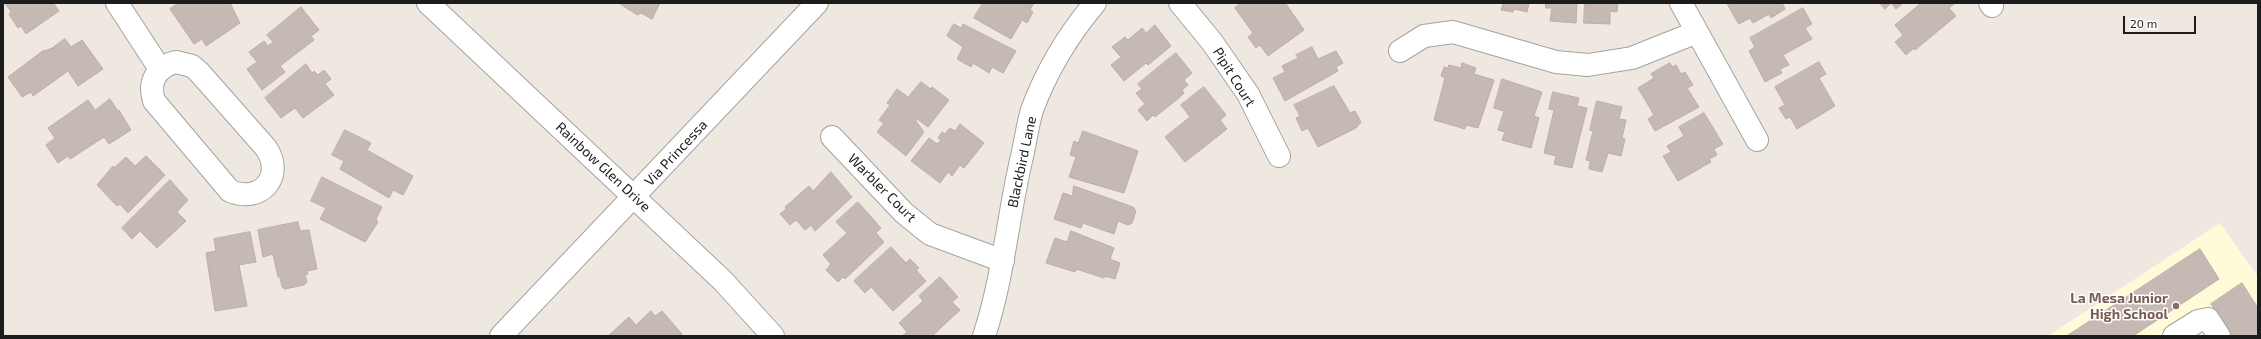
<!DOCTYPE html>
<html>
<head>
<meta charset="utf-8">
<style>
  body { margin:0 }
  #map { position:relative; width:2261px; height:339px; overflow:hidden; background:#eee8e0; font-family:"Exo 2",sans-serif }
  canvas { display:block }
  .frame { position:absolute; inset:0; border:4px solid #1c1c1c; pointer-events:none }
  .scale { position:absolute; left:2123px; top:16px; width:73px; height:18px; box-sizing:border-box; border:2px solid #1c1c1c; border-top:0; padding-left:5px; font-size:12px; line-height:14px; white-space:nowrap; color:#1c1c1c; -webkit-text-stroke:3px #fff; paint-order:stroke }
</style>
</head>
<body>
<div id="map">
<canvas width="2261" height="339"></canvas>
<div class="frame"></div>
<div class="scale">20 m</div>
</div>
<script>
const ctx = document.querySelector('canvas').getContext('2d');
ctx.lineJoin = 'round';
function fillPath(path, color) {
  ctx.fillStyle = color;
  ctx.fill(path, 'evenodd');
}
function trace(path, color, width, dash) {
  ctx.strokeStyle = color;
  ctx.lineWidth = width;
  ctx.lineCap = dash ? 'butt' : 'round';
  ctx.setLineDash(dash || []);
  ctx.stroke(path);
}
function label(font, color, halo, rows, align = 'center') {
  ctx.font = font + ' "Exo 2",sans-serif';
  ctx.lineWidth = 3;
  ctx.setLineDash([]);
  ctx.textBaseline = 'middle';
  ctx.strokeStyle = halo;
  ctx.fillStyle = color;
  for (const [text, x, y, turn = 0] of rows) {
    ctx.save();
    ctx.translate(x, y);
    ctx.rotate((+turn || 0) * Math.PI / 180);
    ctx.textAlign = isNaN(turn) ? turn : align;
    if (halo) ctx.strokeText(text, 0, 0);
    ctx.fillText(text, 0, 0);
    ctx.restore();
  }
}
fillPath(new Path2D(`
  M2220,223L2258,277V336H2048Z`), '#fffad8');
const building = new Path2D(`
  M5,3H56L54,4L59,11L26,34L21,26L18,28L9,14L11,12Z
  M179,3H230L240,23L206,46L202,39L194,44L170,9Z
  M619,3H660L652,19L641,13L638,15Z
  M983,3H1034L1030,10L1033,12L1027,23L1022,20L1011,39L974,18Z
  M1242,3H1287L1286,4L1304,30L1268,56L1260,45L1256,48L1248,37L1253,33L1235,8Z
  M1499,3H1529L1527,12L1514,9L1513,12L1501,10L1503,4Z
  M1546,3H1577L1576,23L1550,21L1552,8H1546Z
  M1585,3H1618L1617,12L1610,11V24L1584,23Z
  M1727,3H1782L1785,9L1771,18L1769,14L1753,23L1750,18L1739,24Z
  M1880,3H1903L1896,9L1891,3L1885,9Z
  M1919,3H1955L1949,8L1956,16L1915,50L1914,48L1906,55L1895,42L1903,35L1895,25L1920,4Z
  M301,7L319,30L311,36L314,40L280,66L285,72L262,90L247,69L257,62L249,52L264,41L268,46L273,42L267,35Z
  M1803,8L1812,24L1805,28L1812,39L1783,55L1789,65L1780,69L1782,73L1765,82L1749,51L1755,47L1750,38Z
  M954,24L961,28L963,24L1016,51L1003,73L992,67L989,73L973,63L971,67L957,59L963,47L947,36Z
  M1155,25L1171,46L1148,65L1146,63L1124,81L1111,65L1121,57L1112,47L1125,37L1128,40L1142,28L1146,33Z
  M65,39L71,47L82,40L103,69L78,86L68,71L33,96L31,92L22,97L8,77L44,50L45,51L52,48Z
  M1312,47L1318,59L1336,51L1343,63L1336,67L1338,71L1285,101L1273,78L1285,72L1282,66L1298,58L1296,55Z
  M1176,53L1192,73L1184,80L1188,85L1182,90L1184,93L1180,97L1155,117L1153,115L1147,121L1138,110L1145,104L1136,93L1142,89L1138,84Z
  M1819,62L1826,74L1819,78L1835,106L1797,129L1790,117L1786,119L1779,108L1785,105L1775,87Z
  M1462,63L1476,68L1474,74L1494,80L1478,128L1466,125L1465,129L1434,120L1445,78L1441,76L1444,67L1448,68L1449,65L1461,68Z
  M1670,63L1672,67L1676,65L1681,74L1685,72L1693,85L1687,88L1699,107L1655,131L1648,119L1654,115L1638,88L1654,78L1651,74Z
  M306,64L312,73L314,71L318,75L324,70L331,79L325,84L334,95L303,118L295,108L281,118L265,98Z
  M1502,79L1542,92L1534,116L1539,118L1531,148L1502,140L1505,132L1498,130L1504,111L1494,108Z
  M921,82L931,89L932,87L949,100L928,127L917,119L913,124L916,121L924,132L906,156L877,132L884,123L879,120L890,105L887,103L897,89L908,97Z
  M1334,86L1350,113L1355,111L1361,122L1356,128L1318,147L1308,128L1302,131L1296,118L1300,116L1294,105Z
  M1204,87L1226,115L1220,120L1227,129L1185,162L1165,137L1190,117L1181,105Z
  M1553,92L1579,98L1577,106L1587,108L1572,168L1554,164L1556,156L1544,153L1554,110L1549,109Z
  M110,99L118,111L119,110L131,130L109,144L104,137L70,159L68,156L58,163L46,145L55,138L48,128L88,100L95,110Z
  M1597,101L1622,107L1619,119L1626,120L1622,138L1625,139L1621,156L1608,153L1602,172L1589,169L1590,161L1586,160L1593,131L1590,130Z
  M1704,113L1723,144L1714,149L1717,155L1709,159L1711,162L1678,181L1663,156L1671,152L1667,146L1684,136L1679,127Z
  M960,124L984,143L964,168L960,165L952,176L948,172L940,183L911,161L929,138L937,144L941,140L938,138L942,132L945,134L950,128L955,131Z
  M345,130L371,143L367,150L413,176L403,195L393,190L389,198L340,169L344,161L332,155Z
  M1083,131L1138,151L1124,193L1069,177L1076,157L1070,155L1074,141L1078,143Z
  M146,156L165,175L128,213L120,204L117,206L97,185L113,166L114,168L126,157L135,166Z
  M831,172L852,197L815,231L811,225L805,230L796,220L790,225L780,214L786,209L785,207L809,186L813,191Z
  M322,177L382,207L376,219L378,222L365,242L320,219L326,208L311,201Z
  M170,180L188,200L177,212L186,221L157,248L140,231L132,239L122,228Z
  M1074,186L1133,207L1136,211L1132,223L1128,225L1118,221L1114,234L1083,223L1081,228L1054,219L1063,193L1072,196Z
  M858,202L881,228L876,233L884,242L845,279L843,277L838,282L826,270L831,264L823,255L847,233L836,222Z
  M298,222L300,231L309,230L317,269L307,271L308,274L305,275L307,282L304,285L285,289L282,287L280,277H278L273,254L263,257L258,230Z
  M1071,231L1114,248L1110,259L1120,263L1115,279L1105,276L1104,278L1076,269L1075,272L1046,263L1055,238L1067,242Z
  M250,232L256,262L239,265L247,306L215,311L206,253L216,251L214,239Z
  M891,247L906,263L910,259L919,268L916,270L926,281L893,311L871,287L865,293L854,281Z
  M2200,249L2219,279L2133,336H2067Z
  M940,277L958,297L952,302L960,310L932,336H902L907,332L899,323L923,301L919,296Z
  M2242,283L2258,308V336H2232L2211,304Z
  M651,311L655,316L662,311L682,334L679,336H608L629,317L636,325Z`);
fillPath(building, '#c5b9b4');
trace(building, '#c0aca2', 1);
const minor = new Path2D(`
  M117,3L160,69
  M428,3L723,281L773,336
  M1180,3L1212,42L1248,94L1279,156
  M1681,3L1757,140
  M1990,3L1992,6
  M1400,51L1424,36L1453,32L1556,62L1588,65L1632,58L1697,32
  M176,62L192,66L199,72L266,148C285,176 261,204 230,191L154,101C148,82 156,67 176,62Z
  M832,137L904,213L930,234L1003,261
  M501,336L817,3
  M984,336C1004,276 1008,213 1023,152C1026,138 1028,123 1032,110C1046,72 1069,34 1095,3
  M2174,336L2198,321L2208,319L2219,336`);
trace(minor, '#a3a3a3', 24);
trace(minor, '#fff', 22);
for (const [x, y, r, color] of [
  [2176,306,4,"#8d6e63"]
]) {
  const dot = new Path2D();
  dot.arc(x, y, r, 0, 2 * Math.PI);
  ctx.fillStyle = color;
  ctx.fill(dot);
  trace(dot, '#fff', 1.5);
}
label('14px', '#1c1c1c', '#fff', [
  ["Pipit Court",1234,77,58],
  ["Via Princessa",676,153,-47],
  ["Blackbird Lane",1022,162,-78],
  ["Rainbow Glen Drive",603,167,43],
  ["Warbler Court",882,188,45]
]);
label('bold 14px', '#785e54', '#fff', [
  ["La Mesa Junior",2168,298],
  ["High School",2168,314]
], 'right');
</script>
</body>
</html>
